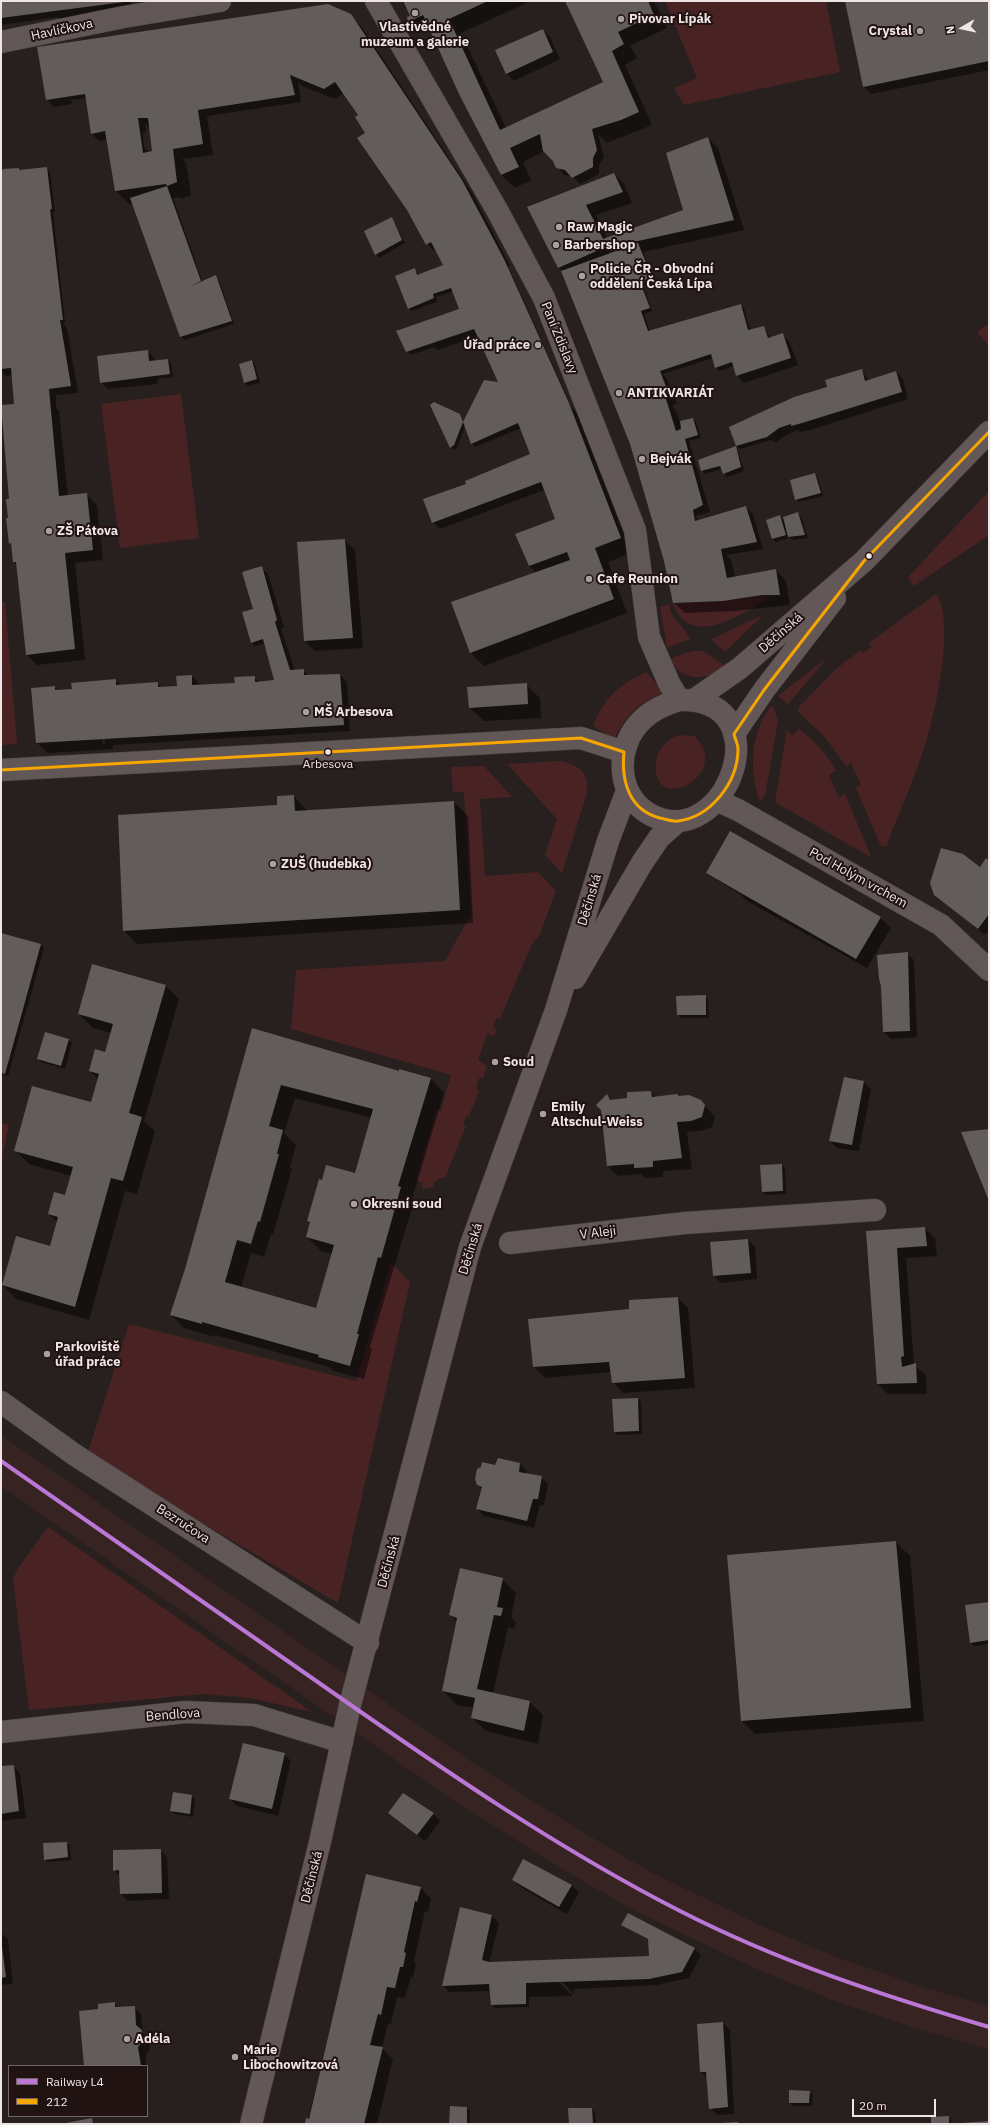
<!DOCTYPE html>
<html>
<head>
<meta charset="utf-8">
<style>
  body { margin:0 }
  #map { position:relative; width:990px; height:2125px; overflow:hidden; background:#28201e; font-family:"IBM Plex Sans",sans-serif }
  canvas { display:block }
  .frame { position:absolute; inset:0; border:2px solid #efe5e4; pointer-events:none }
  .legend { position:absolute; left:8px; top:2065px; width:140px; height:52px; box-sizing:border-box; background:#211312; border:1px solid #736766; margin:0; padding:5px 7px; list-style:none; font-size:12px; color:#efe5e4 }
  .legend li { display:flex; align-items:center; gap:8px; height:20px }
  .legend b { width:20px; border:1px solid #736766 }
  .north { position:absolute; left:942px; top:8px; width:40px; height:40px; -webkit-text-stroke:3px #211312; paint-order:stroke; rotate:261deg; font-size:11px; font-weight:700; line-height:16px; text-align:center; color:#efe5e4 }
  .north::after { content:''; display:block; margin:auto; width:14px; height:18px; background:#efe5e4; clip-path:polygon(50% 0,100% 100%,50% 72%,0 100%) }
  .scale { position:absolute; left:852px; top:2099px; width:84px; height:18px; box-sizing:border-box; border:2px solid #efe5e4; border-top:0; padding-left:5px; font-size:12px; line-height:14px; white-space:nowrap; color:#efe5e4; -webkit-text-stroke:3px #211312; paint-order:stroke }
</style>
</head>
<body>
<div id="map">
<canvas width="990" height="2125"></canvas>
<div class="frame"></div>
<ul class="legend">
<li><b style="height:5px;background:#ba77d6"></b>Railway L4</li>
<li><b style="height:5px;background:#f7a600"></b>212</li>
</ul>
<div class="north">N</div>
<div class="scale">20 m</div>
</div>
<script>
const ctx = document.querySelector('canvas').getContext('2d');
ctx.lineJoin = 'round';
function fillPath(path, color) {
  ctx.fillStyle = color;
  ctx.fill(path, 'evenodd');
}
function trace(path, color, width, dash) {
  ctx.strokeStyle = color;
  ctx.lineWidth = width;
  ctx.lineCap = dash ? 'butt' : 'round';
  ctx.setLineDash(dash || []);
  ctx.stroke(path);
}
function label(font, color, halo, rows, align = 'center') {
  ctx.font = font + ' "IBM Plex Sans",sans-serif';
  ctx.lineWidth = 4;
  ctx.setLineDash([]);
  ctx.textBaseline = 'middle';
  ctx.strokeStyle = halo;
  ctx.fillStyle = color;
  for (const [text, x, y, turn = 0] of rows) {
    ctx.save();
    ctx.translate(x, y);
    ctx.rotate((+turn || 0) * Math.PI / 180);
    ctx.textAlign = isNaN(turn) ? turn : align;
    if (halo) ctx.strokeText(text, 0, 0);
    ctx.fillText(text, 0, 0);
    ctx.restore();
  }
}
fillPath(new Path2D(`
  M1,1435L473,1763L576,1828L652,1873L769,1929L841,1959L926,1988L989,2006V2049L914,2028L827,1998L752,1967L633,1910L554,1864L450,1798L1,1486Z`), '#372321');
fillPath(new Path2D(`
  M665,1H826L840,72L684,105L674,88L697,78Z
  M989,323V346L977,332Z
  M181,394L199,538L120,548L101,404Z
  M989,491V535L914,586L908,577Z
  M936,594C955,620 937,704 928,735C917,773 900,810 886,847L881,846L856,788L861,785L851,763L846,766L824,736L798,712L799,707L836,669L861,650L863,653L871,647L869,643Z
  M762,595H772C746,612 690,652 673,603L723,601Z
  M1,602H5L17,744L1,745Z
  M669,604C670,620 684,625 690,639L667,648L660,607Z
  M763,615L725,652L711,639Z
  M693,651H703L727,667C708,680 684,683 670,661L676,656Z
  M828,657L788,704L778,696Z
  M646,672L662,690V693C635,707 629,711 614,739L593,726C605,697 618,685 646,672Z
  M772,705L778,720L765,795L760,801C748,772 751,730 772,705Z
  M799,729C815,742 826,753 836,771L829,775L839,798L845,794L870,854V857L775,802L787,730L792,736Z
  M679,735L694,736C735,774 650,818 656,762C658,748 667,740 679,735Z
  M560,761C580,765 589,773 587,793L562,873L545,855L557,819L507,764Z
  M484,766L512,797L480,799L485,876L538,872L556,891L540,934L531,946L500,1019L496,1018L493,1027L497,1029L494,1036L487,1034L478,1060L487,1066L483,1078H479L476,1089L479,1091L469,1116H466L463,1125L466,1126L445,1178L442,1177L433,1183L434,1187L422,1189L423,1183L416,1181L436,1110L441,1111L451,1075L291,1029L296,970L445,961L471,914L464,792H453L451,767Z
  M1,1122L9,1125L1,1163Z
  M391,1263L410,1282L338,1603L87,1455L129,1324L356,1381Z
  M48,1527L312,1712L250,1698L204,1694L29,1710L13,1579L18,1568Z`), '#492324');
fillPath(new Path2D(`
  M1,1H131L133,12L62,21L58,17L1,25Z
  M401,1H531L461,33L506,128L604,83L566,1H654L667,28L630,46L637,58L625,65L652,125L607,143L598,134L604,157L599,165V174L580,184L572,176L564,175L545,151L523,162L531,180L515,188L501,175L428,24L416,28L409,21L411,17Z
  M846,1H989V70L871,94L864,87Z
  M350,15L361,26L471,191L510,266H508L572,408L583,418L634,552L608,562L627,613L484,666L470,652L536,573L529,566L516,535L556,520L544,490L440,529L433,522L467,485L531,455L521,428L475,447L472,443L465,426L457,448L454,450L451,447L459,415L464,422L500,383L479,336L438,350L434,347L411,355L407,351L460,310L454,291L436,297L437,302L412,311L408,308L415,269L419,276L444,266L436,250L434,251L427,244L366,133L359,115L344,93L335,99L302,86L298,81L301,102L207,116L213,155L182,159L186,163L191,195L181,199L179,197L173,198L203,283L216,277L219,280L234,324L185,340L181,337L133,204H129L116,191L108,139L99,141L92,134L86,98L71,100L72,104L54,107L47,100ZM145,123L150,129L155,152L150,153L144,147L143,133L146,132Z
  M543,30L550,37L560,59L514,81L507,74L497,51Z
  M708,138L718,148L744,230L643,252L655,280L643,285L652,311L644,314L650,332L741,305L744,308L750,330L764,327L770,338L782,334L789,341L798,365L744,383L737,376L734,366L719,371L716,367L713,358L663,374L667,379L677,404L672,406L676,411L680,422L693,419L696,422L701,438L689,441L710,512L696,516L698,521L746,507L753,514L763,549L726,555L731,560L735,577L776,570L786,581L790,605L734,611L685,613L674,603L665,561L631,443L563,272L559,268L528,208L614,174L624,184L632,203L596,215L607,238L684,210Z
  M47,168L50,172L55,212H53L65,323H62L67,328L78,393L56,395V408L59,411L68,496L86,494L97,505L103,560L75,563L85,660L37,665L27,655L17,565L14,562L12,546L10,543L16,404L13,375L6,376L1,371V174L18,169L21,171Z
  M392,218L405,243L379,258L376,254Z
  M147,351L154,358L155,361L168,360L171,363L173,377L157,379L158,384L108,389L101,382Z
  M252,361L255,364L260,383L248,386L245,383Z
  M861,370L869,380L896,372L903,379L908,399L810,430L799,432L798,430L786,435L775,443L771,440L740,449L736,446L828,387Z
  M735,447L738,451L744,471L727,477L722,469L705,474L702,471L699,461Z
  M815,474L818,478L823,496L799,502L796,499Z
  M798,513L801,516L808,538L792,540L788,535L789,538L776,542L772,539L780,516L785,521Z
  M345,540L355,550L363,648L315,651L305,641Z
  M261,567L268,574L284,627L281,629L295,671L303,670L309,676L340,675L347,682L350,731L113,745V749L48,753L37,743L32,689L55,687L59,691L74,690L73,684L115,680L121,685L157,683L162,688L178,687L192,676L199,683V686L236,684L254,677L260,682L276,681L264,643L255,646L251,642L254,609ZM99,691H101L105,744H103Z
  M526,684L540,698L541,718L484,721L470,708Z
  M294,796L307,811L454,802L468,816L473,923L137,944L123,930Z
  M730,833L881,918L891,928L867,968L747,901L740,894L710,876L707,873Z
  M989,862V930L985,935L934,894Z
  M1,934L41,945L44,948L8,1076L1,1074Z
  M907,953L914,960L917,1037L891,1039L884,1032Z
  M93,965L166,986L179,999L144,1121L155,1131L137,1194L125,1191L89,1320L16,1299L3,1285L51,1247L58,1223L49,1214L66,1196L71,1176L29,1164L15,1150L91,1104L98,1079L90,1071L106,1053L111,1033L93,1028L79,1014Z
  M705,996L708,999L709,1018H681L678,1014Z
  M252,1029L399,1073L400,1070L431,1079L444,1093L412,1199L414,1201L370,1347L372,1349L364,1379L333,1371L329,1367L216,1335L215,1337L184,1328L171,1315L185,1269ZM295,1098L372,1118L356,1175L323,1181L308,1221L311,1223L307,1237L321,1251L333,1254L317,1310L241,1288L251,1253L264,1257L271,1234L273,1235L292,1169L290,1167L296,1145L284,1133Z
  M45,1033L69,1040L72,1043L65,1069L41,1062L38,1059Z
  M844,1079L864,1082L871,1089L859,1151L837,1148L830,1141Z
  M651,1092L656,1097H679L700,1101L715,1117L712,1127L701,1131L687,1132L692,1169L663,1171V1177L645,1178L641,1174L618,1176L608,1166L607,1096L612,1101L627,1099Z
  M782,1165L785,1168L786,1194L766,1195L763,1192Z
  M924,1228L935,1238L937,1256L906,1258L914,1365L926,1375L927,1394H888L878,1384L867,1232Z
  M748,1240L755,1247L757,1279L721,1283L714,1276L711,1243Z
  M678,1298L688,1308L695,1388L623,1393L613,1382L611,1372L545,1378L534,1367L529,1320L630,1310Z
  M638,1399L641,1402L642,1434L618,1435L615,1432Z
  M520,1464L527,1471L526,1474L541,1477L548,1484L544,1505H540L534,1528L484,1516L477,1509L482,1489L478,1485Z
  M896,1542L910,1556L924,1721L755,1734L742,1721Z
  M502,1579L516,1593L511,1617L516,1623L514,1629L508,1628L493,1693L530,1702L543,1715L538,1744L486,1731L472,1718L474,1708L457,1705L443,1691L457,1622L450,1615Z
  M989,1603V1644L974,1646L971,1643Z
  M284,1754L291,1761L278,1816L237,1806L230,1799Z
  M13,1766L20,1773L26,1818L1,1821V1767Z
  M174,1793L192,1796L195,1799L193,1817L175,1814L172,1811Z
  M389,1813L433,1814L440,1821L425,1841Z
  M66,1843L70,1846L71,1860L48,1862L45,1859Z
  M160,1850L167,1857L169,1899L128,1901L121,1894L120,1876L114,1870Z
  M367,1876L421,1888L431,1899L428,1912L425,1911L414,1962L416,1964L413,1977H411L405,1998L397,1997L391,2024H388L382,2048L393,2059L377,2124H307Z
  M513,1880L572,1885L579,1892L567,1914L520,1887Z
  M492,1916L499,1923L489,1963L650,1957L649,1940L622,1925L694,1948L701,1955L689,1978L657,1985L574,1989V1994L558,1978L557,1980L573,1996L529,1997V2007L495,2008L492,2005L491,1991L449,1992L443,1985Z
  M1,1933L8,1939L13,1984L1,1985Z
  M114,2003L119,2008L134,2007L141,2014L143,2033L148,2038L150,2048L146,2055V2066H85L99,2010Z
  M723,2023L730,2030L734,2114L717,2115L710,2108L707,2078L701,2072Z
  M809,2092L813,2095L812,2106H793L790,2103Z
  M467,2108L470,2111V2124H450Z
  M569,2109H592L595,2112L596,2124H570Z
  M949,2117L952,2124H932Z`), '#0007');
fillPath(new Path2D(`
  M1,1H124V2L1,18Z
  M403,1H488L449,19L500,130L603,82L565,1H648L654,15L618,32L624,44L612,51L639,112L621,120L592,129L597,150L593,158V167L572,178L565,170L556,168L553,161L543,151L540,134L510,148L519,167L501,175L460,96L423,15L408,22L407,17L410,16Z
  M845,1H989V61L863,87Z
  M328,4L351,14L462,180L504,259L569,403L621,538L595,548L614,599L470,653L451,602L570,560L567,552L529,566L515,534L555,519L541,482L432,523L423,499L466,484L465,481L530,454L518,423L471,444L463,422L484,380L498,382L474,329L406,352L396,331L459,309L451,288L433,294L434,298L408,309L395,276L415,268L417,275L443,265L431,242L426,245L407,210L357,138L365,133L355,117L358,115L335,82L324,89L290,75L295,95L198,110L203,144L173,149L177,182L167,186L166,184L115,191L105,131L91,134L85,94L46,100L37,47ZM138,118H148L152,151L143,153Z
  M543,29L553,52L506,74L495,50Z
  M708,137L734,220L638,241L617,242L558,268L527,207L614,173L623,192L586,205L603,239L683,210L666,153Z
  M47,167L52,209H50L63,320H60L71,386L49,389L59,496L87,493L93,550L65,553L75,649L26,655L16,562H13L11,543L9,544L6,518H8L6,499H9L1,405L14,404L11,368L1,369V173L3,169L19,168V170Z
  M167,186L201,281L189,287L216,275L232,321L180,337L130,198Z
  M392,217L402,240L375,255L364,231Z
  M638,243L652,277L640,282L650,308L641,311L648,331L741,304L748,330L764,326L768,338L783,333L791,358L736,376L732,362L715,368L711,354L660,371L670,397L666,399L676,431L681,429L680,421L693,418L698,435L685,439L703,505L693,510L695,521L746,506L757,542L721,549L727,578L776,569L780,595H762L723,601L673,603L664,561L630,444L561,271L616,251L614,245Z
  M148,350L149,361L168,359L170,374L100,383L97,356Z
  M252,360L257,379L244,383L239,364Z
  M862,369L865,381L896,371L902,392L802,423L791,426V424L779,428L767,437L736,446L729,427L794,397L827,387L825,380Z
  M434,402L460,414L463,422L454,445L450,448L430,405Z
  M736,446L741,467L723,474L720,466L701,471L698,460Z
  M815,473L821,493L795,500L790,480Z
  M798,512L805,535L788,537L783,517Z
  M780,515L786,535L772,539L766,520Z
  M345,539L353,638L304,641L297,542Z
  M262,566L277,620L275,622L290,670L304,669V675L340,674L344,725L36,743L31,688L55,686V690L72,689L71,683L116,679V685L158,682V687L177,686L176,676L192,675V685L235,683L234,677L255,676V682L274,680L263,639L251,643L242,612L253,609L242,572Z
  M527,683L528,704L469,708L467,687Z
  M294,795L295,811L454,801L460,910L123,931L118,815L277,805V796Z
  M730,831L881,917L856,959L706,873Z
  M941,848L963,854L980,867L986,858L989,861V914L978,929L934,895L930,883Z
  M1,933L41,944L5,1074L1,1073Z
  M908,952L910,1031L883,1032L881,986L879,979L877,955Z
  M92,964L166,985L129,1113L142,1117L123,1181L111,1178L75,1307L2,1285L16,1236L50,1246L58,1217L48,1214L54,1192L65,1195L73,1167L14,1151L32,1086L91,1102L99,1074L89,1071L95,1049L105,1052L113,1024L78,1014Z
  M706,995V1015H677L676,996Z
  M252,1028L399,1071V1069L431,1078L398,1186L401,1187L381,1258L378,1257L357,1334H359L350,1366L318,1357L319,1355L202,1322V1324L170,1315L185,1269ZM281,1085L373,1109L355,1173L326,1165L322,1180L319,1179L307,1221L310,1222L306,1237L334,1245L316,1308L225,1282L237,1240L251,1244L258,1221L260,1222L279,1154H277L283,1130L269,1126Z
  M45,1032L69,1039L61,1066L37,1059Z
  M844,1077L864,1081L852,1145L829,1141Z
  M651,1091L652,1097L677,1094L679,1096L689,1095L701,1100L705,1105L702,1117L691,1121L677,1122L682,1158L653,1161V1167L634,1168V1164L607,1166L601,1110L596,1105L607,1094L610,1100L627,1098V1092Z
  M989,1129V1201L961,1132Z
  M782,1164L783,1191L762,1192L760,1165Z
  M925,1227L927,1246L897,1248L904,1356L901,1357L902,1367L916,1363L917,1383L877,1384L866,1231Z
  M748,1239L751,1273L713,1276L710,1242Z
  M678,1297L685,1378L612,1383L609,1362L533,1367L528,1319L629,1309V1300Z
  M638,1398L639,1431L614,1432L612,1399Z
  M498,1458L520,1463L519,1472L542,1476L538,1499H533L527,1521L476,1509L482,1487L477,1485L475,1479L477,1469L481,1467L482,1462L495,1465Z
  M896,1541L911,1708L741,1721L727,1555Z
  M460,1568L503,1578L497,1607L503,1608L501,1616L494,1615L477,1689L530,1701L524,1731L471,1718L475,1698L442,1691L457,1618L449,1615Z
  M989,1602V1640L970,1643L965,1605Z
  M243,1743L285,1753L272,1809L229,1799Z
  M14,1765L19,1811L1,1814V1766Z
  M173,1792L192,1795L190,1814L170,1811Z
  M403,1793L434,1813L417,1835L388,1813Z
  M67,1842L68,1857L44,1860L43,1843Z
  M161,1849L162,1893L120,1894L119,1870L113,1871V1850Z
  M523,1859L572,1885L559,1907L512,1880Z
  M366,1874L421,1887L417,1902L415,1901L404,1952L406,1953L403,1967H400L395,1988L387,1987L381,2015L378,2014L370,2045L383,2047L364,2124H305L306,2118L309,2119Z
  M460,1907L492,1915L482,1960L489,1962L649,1956L648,1939L621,1925L628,1913L695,1948L682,1972L649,1979L526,1983V2004L491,2005L489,1984L442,1986Z
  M1,1939L6,1977L1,1978Z
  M115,2002V2007L135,2006L136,2025L142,2030L143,2040L138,2047L141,2066H84L79,2011L98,2009V2004Z
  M723,2022L728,2107L709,2109L706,2072H700L697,2024Z
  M789,2090L810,2091L809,2103H789Z
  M450,2106L467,2107V2124H449Z
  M568,2108H592L593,2124H569Z
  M949,2116V2124H931V2117Z
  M92,2118L93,2124H66V2123Z
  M989,2121V2124H961V2123Z
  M738,2122V2124H719V2123Z`), '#635c5c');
const minor = new Path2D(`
  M376,1L497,210L544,298L635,530L649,637L669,683L679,700
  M1,42L124,17L220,1
  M1,770L581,738L624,752
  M718,801L738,810L941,925L989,970
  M510,1243L685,1223L875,1210
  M1,1402L75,1455L368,1643
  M1,1732L186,1712L254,1715L342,1742`);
const major = new Path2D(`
  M679,700C784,697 726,854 651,815C616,797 614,747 642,720C652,710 666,704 679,700Z
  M694,700L740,668L864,561L989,432
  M734,734L764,690L835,598
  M575,978L642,863L659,838L677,822
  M251,2124L320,1842L350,1705L470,1247L556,1010L608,841L627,791`);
trace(minor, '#433c3b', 23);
trace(major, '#433c3b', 23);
trace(minor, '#605756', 22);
trace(major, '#645757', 22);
trace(new Path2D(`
  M1,770L581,738L624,752C621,781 629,810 660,818C666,819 672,822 678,821C711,817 738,782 738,749C738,744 735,739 734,734L764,690L864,561L989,432`), '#f7a600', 3);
trace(new Path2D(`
  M1,1461C108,1536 215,1611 322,1685C438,1766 556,1848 682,1912C780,1962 884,1996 989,2027`), '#ba77d6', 4);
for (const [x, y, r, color] of [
  [415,13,4,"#a9a09f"],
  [621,19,4,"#a9a09f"],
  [920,31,4,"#a9a09f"],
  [559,227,4,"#a9a09f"],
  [556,245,4,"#a9a09f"],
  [582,276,4,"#a9a09f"],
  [538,345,4,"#a9a09f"],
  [619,393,4,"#a9a09f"],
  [642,459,4,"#a9a09f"],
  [49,531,4,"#a9a09f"],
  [869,556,3.5,"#efe5e4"],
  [589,579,4,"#a9a09f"],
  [306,712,4,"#a9a09f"],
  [328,752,3.5,"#efe5e4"],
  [273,864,4,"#a9a09f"],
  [495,1062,4,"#a9a09f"],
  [543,1114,4,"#a9a09f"],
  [354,1204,4,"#a9a09f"],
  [47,1354,4,"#a9a09f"],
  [127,2039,4,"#a9a09f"],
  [235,2057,4,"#a9a09f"]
]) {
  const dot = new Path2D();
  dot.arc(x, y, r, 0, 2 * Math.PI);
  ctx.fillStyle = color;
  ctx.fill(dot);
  trace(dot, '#211312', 1.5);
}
label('12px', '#efe5e4', '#211312', [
  ["Arbesova",328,765]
]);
label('bold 13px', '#efe5e4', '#211312', [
  ["Pivovar Lípák",629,19],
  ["Vlastivědné",415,27,"center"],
  ["muzeum a galerie",415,42,"center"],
  ["Crystal",912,31,"right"],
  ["Raw Magic",567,227],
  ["Barbershop",564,245],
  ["Policie ČR - Obvodní",590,269],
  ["oddělení Česká Lípa",590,284],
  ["Úřad práce",530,345,"right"],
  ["ANTIKVARIÁT",627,393],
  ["Bejvák",650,459],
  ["ZŠ Pátova",57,531],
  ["Cafe Reunion",597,579],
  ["MŠ Arbesova",314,712],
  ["ZUŠ (hudebka)",281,864],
  ["Soud",503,1062],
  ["Emily",551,1107],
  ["Altschul-Weiss",551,1122],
  ["Okresní soud",362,1204],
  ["Parkoviště",55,1347],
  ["úřad práce",55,1362],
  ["Adéla",135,2039],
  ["Marie",243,2050],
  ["Libochowitzová",243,2065]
], 'left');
label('13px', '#efe5e4', '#211312', [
  ["Havlíčkova",62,30,-12],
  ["Paní Zdislavy",559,338,68],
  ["Děčínská",781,633,-41],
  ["Pod Holým vrchem",858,878,29],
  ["Děčínská",590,900,-73],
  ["V Aleji",598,1233,-7],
  ["Děčínská",471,1249,-73],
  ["Bezručova",183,1524,33],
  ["Děčínská",389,1562,-75],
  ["Bendlova",173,1715,-4],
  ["Děčínská",312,1877,-76]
]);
</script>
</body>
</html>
